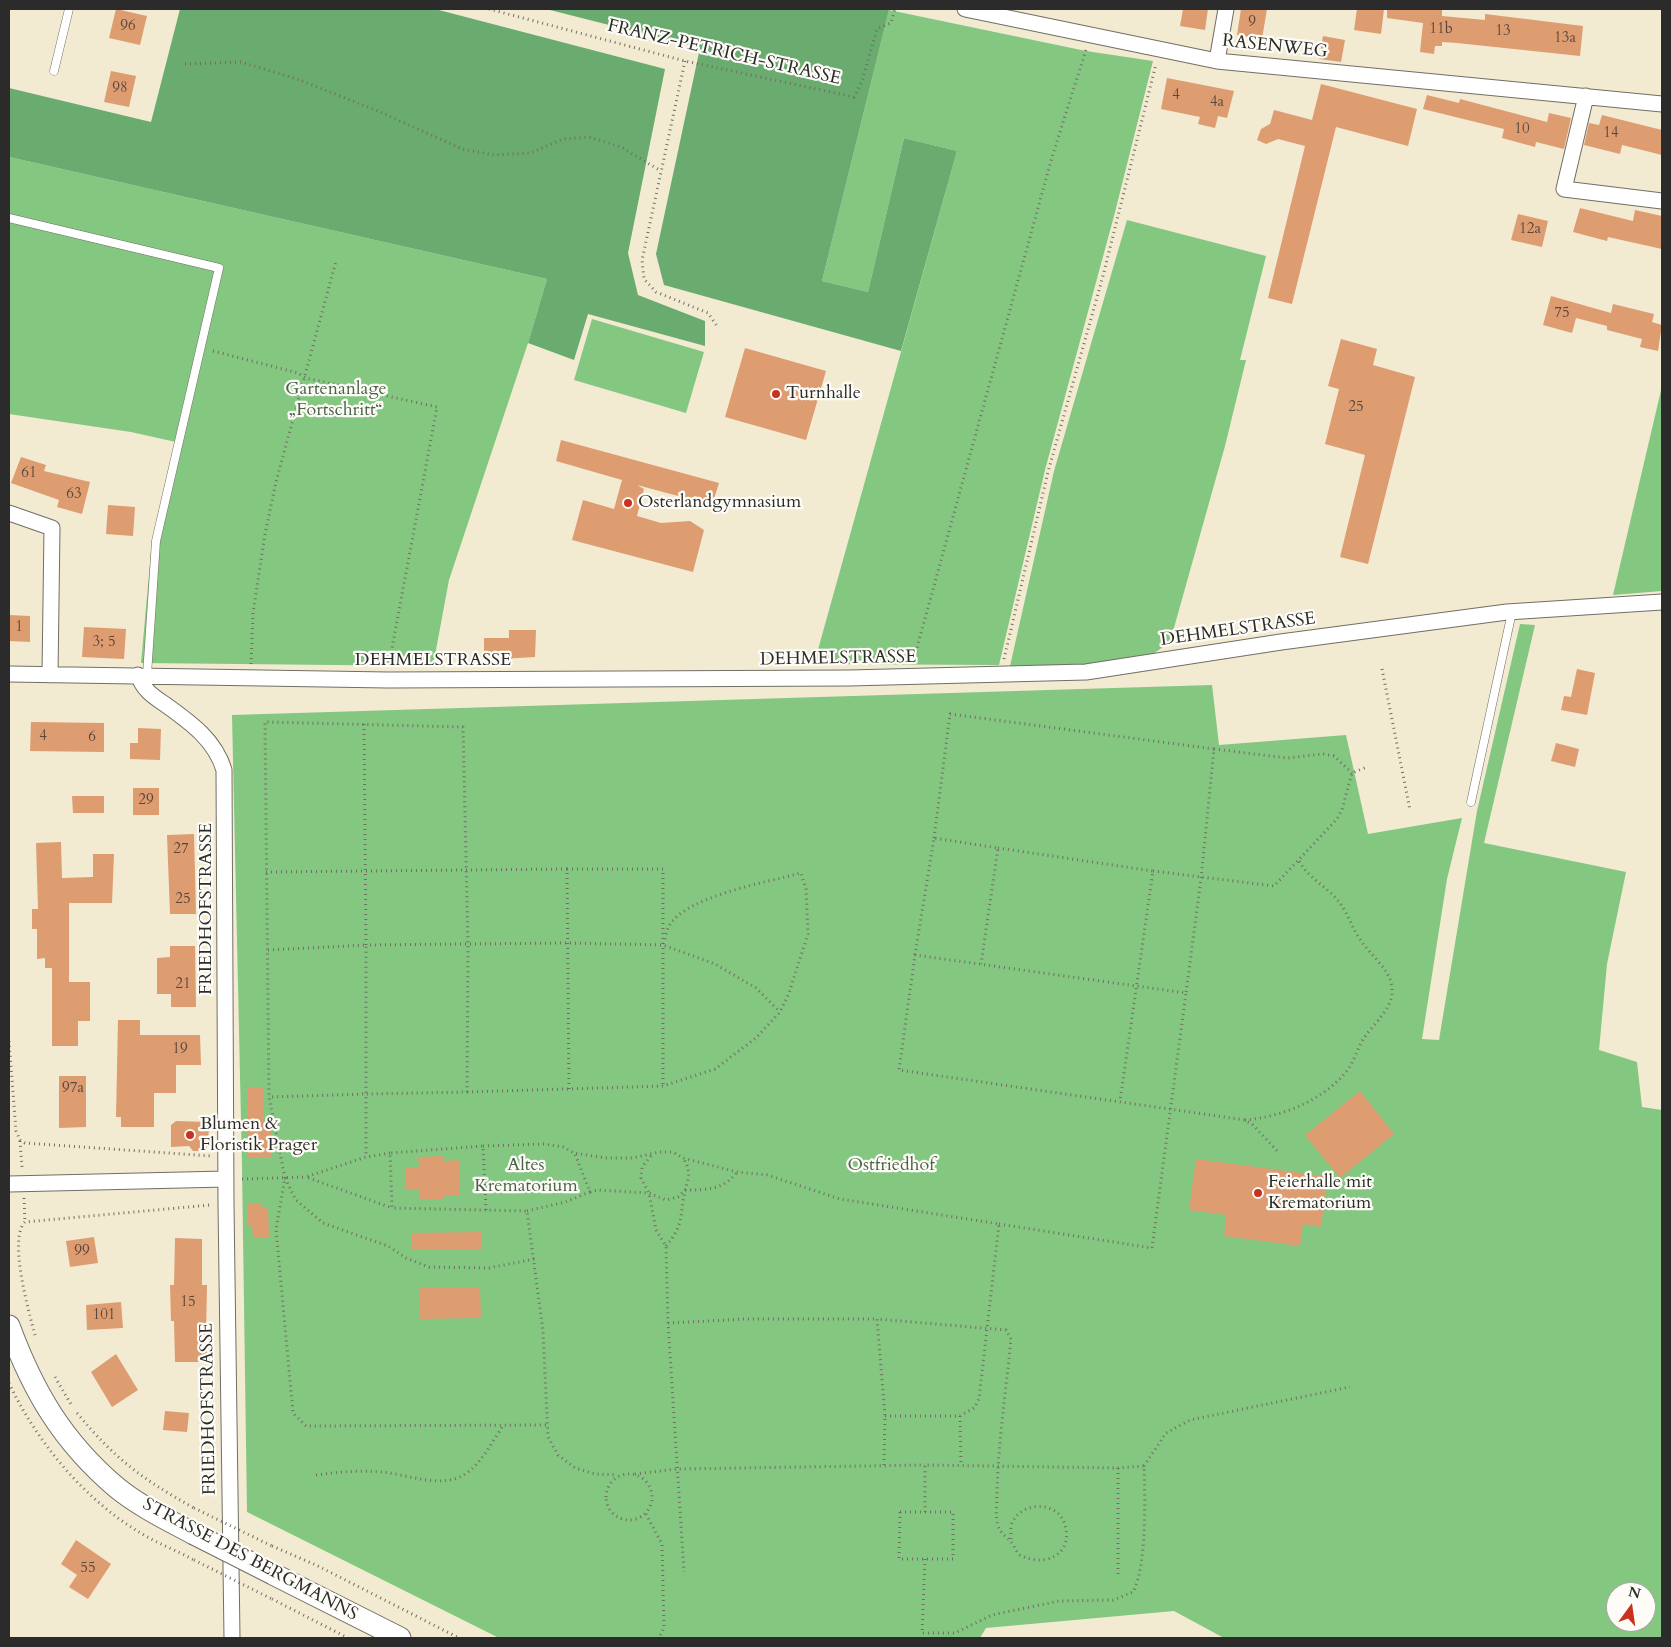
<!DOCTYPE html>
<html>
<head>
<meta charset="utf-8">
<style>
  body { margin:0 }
  #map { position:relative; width:1671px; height:1647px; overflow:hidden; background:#f3ead2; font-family:Cardo,serif }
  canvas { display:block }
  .frame { position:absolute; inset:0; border:10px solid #2b2b2b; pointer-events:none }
  .north { position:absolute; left:1606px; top:1582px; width:50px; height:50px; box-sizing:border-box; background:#fdfcf7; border:1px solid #a9a8a5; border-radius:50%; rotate:14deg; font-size:14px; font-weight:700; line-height:20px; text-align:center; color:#2b2b2b }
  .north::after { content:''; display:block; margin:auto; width:18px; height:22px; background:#c8321e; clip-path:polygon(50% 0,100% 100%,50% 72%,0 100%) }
</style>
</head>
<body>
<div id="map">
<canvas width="1671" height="1647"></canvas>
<div class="frame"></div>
<div class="north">N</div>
</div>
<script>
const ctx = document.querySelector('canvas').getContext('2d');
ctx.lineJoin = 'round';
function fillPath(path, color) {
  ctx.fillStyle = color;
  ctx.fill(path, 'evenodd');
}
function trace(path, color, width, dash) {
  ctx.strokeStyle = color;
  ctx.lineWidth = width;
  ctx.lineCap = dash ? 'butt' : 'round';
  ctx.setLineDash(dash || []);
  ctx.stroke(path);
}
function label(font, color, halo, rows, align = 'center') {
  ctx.font = font + ' Cardo,serif';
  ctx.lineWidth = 4.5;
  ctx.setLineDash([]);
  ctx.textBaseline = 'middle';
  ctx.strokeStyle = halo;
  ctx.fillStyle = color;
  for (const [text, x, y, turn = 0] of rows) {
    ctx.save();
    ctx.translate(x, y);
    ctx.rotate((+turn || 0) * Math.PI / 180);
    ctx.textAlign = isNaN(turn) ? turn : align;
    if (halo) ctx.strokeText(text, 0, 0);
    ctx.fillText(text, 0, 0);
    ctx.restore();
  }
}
fillPath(new Path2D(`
  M889,10L1086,51L1153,61L1114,216L1045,470L999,665L814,664L957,151L904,138L868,292L822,281Z
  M9,157L547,279L528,343L449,580L433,666L141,663L152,541L176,442L131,432L9,414Z
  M1127,220L1266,256L1240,360H1246L1225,446L1170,642L1153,654L1079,665L1010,666L1054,471Z
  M592,319L704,352L686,413L574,380Z
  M1662,386V591L1613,595Z
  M1520,624L1535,625L1484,843L1626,872L1607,964L1599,1050L1637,1062L1642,1107L1662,1110V1638H1224L1174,1611L986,1628L980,1638H499L247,1512L242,1166L232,715L1212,685L1219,745L1346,735L1368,834L1462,818L1447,879L1422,1039L1439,1040L1477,811ZM1616,1592H1646V1622H1616Z`), '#83c781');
fillPath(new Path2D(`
  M180,9H435L665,69L628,253L638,295L705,321V346L588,314L574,360L528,343L547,279L9,157V88L151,122Z
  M546,9L889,10L822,281L868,292L904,138L957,151L901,351L664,285L656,254L700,48Z`), '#6aac6f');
fillPath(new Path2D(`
  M116,9L147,16L140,45L109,38Z
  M1183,9H1208L1205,30L1180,26Z
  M1241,9H1267L1262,39L1237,35Z
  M1357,9H1384L1381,34L1354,30Z
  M1387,9H1442V16L1485,20V14L1583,26L1580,56L1457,43L1442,42V46H1435L1434,54L1420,52L1423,23L1387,18Z
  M1323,36L1345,40L1341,62L1319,59Z
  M111,71L136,76L129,107L104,102Z
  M1167,78L1234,91L1227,118L1218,116L1215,128L1198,124L1200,117L1161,109Z
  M1321,84L1417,109L1408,146L1336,127L1292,304L1268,298L1305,146L1278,139L1266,144L1257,140L1261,129L1270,124L1274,110L1312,120Z
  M1427,95L1459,103L1460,99L1547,122L1549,113L1571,118L1564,149L1536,142L1535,147L1502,138L1504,129L1423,109Z
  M1602,115L1662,130V155L1622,145L1620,154L1584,145L1589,123L1599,125Z
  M1580,208L1633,221L1635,210L1662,216V249L1608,237L1607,241L1573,232Z
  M1518,214L1548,221L1542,247L1511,240Z
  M1551,296L1611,313L1613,304L1654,314L1652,322L1662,325L1658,351L1640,347L1642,339L1607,330V326L1576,318L1572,333L1543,325Z
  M1341,339L1377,349L1373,365L1415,377L1368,564L1340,557L1365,455L1325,444L1339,389L1328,386Z
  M745,348L826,371L806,440L725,417Z
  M561,440L719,483L712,505L637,485L644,489L637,516L661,523L690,521L704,530L693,572L572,540L583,500L614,509L622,480L556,461Z
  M21,457L46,465L44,471L90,482L82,514L57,507L59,500L11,483Z
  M108,505L135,507L133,536L106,534Z
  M9,615L30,616V642L9,641Z
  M84,627L126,629L124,659L82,657Z
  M509,630H536L535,657L484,660V638H509Z
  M1577,669L1595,673L1587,715L1561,710L1564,696L1571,697Z
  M31,722L104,723V752L30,751Z
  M138,728L161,729L160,760L130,759V743H138Z
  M1556,743L1579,749L1575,767L1551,761Z
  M133,788H159V815H133Z
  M72,796H104V813H73Z
  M194,834L196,914H170L167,835Z
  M61,842L62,878L93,877V854H114L112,903H69V982H90V1021H78V1046H52V968H45V958L37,959V929H32V909H38L36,843Z
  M170,946H195L196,1007H171V994H157V958L170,957Z
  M118,1020H140V1035H200L201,1065H176V1093H154V1127H121V1117H116Z
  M59,1076H86V1127L59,1128Z
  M247,1087H264V1129L271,1130V1157H247Z
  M1360,1091L1394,1134L1340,1178L1305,1135Z
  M176,1121L209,1122L208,1146L203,1151H193L189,1146L171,1147V1125Z
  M443,1156V1161L459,1160L460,1196H443V1199L420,1200V1189H406V1168H419L418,1157Z
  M1196,1159L1339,1178L1326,1189L1321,1227L1303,1224L1300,1246L1224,1236L1226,1215L1189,1210Z
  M248,1204H262V1207H268L269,1237H253L252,1225H248Z
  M482,1232V1249H411V1233Z
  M94,1237L98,1263L70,1267L66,1241Z
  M175,1238L202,1239V1285H207L206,1334H210V1362H175L174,1321H171L170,1285H174Z
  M480,1287L481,1318L420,1319L419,1288Z
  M121,1302L123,1328L87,1330L86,1305Z
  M116,1354L138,1390L112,1407L91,1372Z
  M165,1411L189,1413L187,1432L163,1430Z
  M76,1540L111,1564L88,1599L69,1587L77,1575L61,1564Z`), '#de9c71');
const service = new Path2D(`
  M54,71L69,9
  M9,218L219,268L156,541L147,675
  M1471,802L1512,612`);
const minor = new Path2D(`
  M965,9L1217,61L1662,104
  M1217,61L1226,9
  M1586,96L1564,189L1662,201
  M9,513L52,528L50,675
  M9,674L388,680L849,678L1086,672L1281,642L1507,612L1662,602
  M138,675C144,691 153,696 166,705C191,723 215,740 224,770L226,1204L232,1638
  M9,1184L226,1179`);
const secondary = new Path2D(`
  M9,1326C33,1391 62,1441 116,1487C139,1506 168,1520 194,1534
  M273,1574L400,1638`);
trace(service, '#716e65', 9);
trace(minor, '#716e65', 17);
trace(secondary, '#716e65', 23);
trace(new Path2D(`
  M489,9L685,61L854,97L862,81L877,29L891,23L895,9
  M685,61L642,260L644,279L656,292L708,313L717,326
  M185,64L241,62L297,79L378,111L462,149L494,155L531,153L563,139L589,137L621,147L661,171
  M213,351L298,373L306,378L437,407L389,664
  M1004,659L1048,472L1103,276L1156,64
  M913,662L1052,157L1086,50
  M251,664L253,613L265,534L276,482L336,261
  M1382,669L1410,810
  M364,724L366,945L567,943L663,945L715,964L756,988L780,1012
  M1214,749L1287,758L1323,754L1334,756L1352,773
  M934,838L950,714L1214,749L1201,879L1186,993
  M998,848L1153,871L1120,1101
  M567,869H663V1086
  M1153,871L1274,886L1337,819L1342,809L1352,773L1367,767
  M266,872L567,869L569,1090
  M268,950L366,945V1094L269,1097
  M915,955L934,838L998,848L981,964
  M9,1041L16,1131L20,1140L25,1143L211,1156
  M467,1092L663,1086L715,1069L756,1038L780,1012L789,993L808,934L806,889L801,873C768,882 686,896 669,926C666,932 665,939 663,945
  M1245,1120C1281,1117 1322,1101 1346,1072C1354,1062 1357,1049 1364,1038C1377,1019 1402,1002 1388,975C1381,962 1368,952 1360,939C1352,928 1348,914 1340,903C1327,886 1308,879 1298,859
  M20,1141L22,1167
  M483,1146L544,1144L563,1147L574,1153L605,1158H633L659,1152H673L683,1158L737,1172L767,1175L840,1199L999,1224L979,1399L974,1408L960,1416
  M390,1153L366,1157L306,1177L392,1208
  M651,1156L642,1167L641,1178L649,1193L656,1230L666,1246L668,1323L684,1572
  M285,1178L269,1097L265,722L463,727L468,945L467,1092L366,1094V1157
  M242,1179L306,1177
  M590,1192L598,1190L649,1193L666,1200L678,1197L685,1190C706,1190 724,1190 737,1172
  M24,1198L25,1222
  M486,1210L483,1146L390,1153L392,1208L527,1211L543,1331L548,1437L558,1455L575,1468L595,1474L617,1475
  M527,1211L565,1202L590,1192L575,1154
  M999,1224L1152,1248L1186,993L915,955L899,1070L1245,1120L1253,1125L1279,1153
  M666,1246C685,1223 679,1217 685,1191C688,1178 692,1171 683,1158
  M534,1259L489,1268L429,1267L406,1258L388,1246L323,1223L296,1200L285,1178L276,1229L293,1413L306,1426L547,1425
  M668,1323L745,1319H877
  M35,1335C29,1313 8,1238 25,1222L210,1205
  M55,1377L72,1406
  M9,1383C36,1441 84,1499 139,1532C156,1543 176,1550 194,1560
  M77,1413C115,1459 142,1479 194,1508
  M885,1416H960L961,1466
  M884,1465L885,1416L877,1319L1006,1330L1011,1339C1006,1391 998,1443 997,1495C997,1504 995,1516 998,1525C1000,1534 1007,1536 1012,1543C1015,1547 1016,1552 1020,1555C1042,1567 1071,1557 1066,1529C1062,1501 1023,1499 1012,1523C1010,1528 1011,1536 1011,1542
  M1144,1466L1166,1433L1190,1420L1350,1387
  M606 1497a23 23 0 1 1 46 0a23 23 0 1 1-46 0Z
  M635,1474L677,1469L925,1465
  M316,1475C338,1472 359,1470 381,1472C409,1474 443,1491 468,1472C483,1461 493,1440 503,1426
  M900,1512H953V1559H899Z
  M646,1514L662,1544L664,1628L659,1638
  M272,1546L316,1565L459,1638
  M925,1559L922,1633H955L992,1615L1059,1601L1113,1600L1133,1592C1147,1565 1145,1497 1144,1466L1118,1468L925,1465V1512
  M1118,1574V1468
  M272,1599L348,1638`), '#716e65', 3, [1, 4]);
trace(service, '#fff', 8);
trace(minor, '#fff', 15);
trace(secondary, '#fff', 21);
const secondaryBridge = new Path2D(`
  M194,1534L273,1574`);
trace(secondaryBridge, '#716e65', 23, []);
trace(new Path2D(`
  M194,1508L272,1546
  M194,1560L272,1599`), '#716e65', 3, [1, 4]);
trace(secondaryBridge, '#fff', 21);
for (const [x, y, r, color] of [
  [776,394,5,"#c8321e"],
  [628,503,5,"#c8321e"],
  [190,1135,5,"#c8321e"],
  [1258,1193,5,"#c8321e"]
]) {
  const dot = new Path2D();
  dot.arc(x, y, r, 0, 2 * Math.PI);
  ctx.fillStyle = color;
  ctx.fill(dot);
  trace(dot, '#fdfcf7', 2);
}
label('15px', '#58473c', null, [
  ["9",1252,23],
  ["96",128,27],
  ["11b",1441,30],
  ["13",1503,32],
  ["13a",1565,39],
  ["98",120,89],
  ["4",1176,96],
  ["4a",1217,103],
  ["10",1522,130],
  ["14",1611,134],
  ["12a",1530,230],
  ["75",1562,314],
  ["25",1356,408],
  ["61",29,474],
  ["63",74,495],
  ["1",19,628],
  ["3; 5",104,643],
  ["4",43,737],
  ["6",92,738],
  ["29",146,801],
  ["27",181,850],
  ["25",183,900],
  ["21",183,985],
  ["19",180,1050],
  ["97a",73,1089],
  ["99",82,1252],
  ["15",188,1303],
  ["101",104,1316],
  ["55",88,1569]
]);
label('18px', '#2b2b2b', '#fdfcf7', [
  ["RASENWEG",1275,47,6],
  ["FRANZ-PETRICH-STRASSE",724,53,13],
  ["DEHMELSTRASSE",1238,630,-8],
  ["DEHMELSTRASSE",838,659,-1],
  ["DEHMELSTRASSE",433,661],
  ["FRIEDHOFSTRASSE",207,909,-90],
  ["FRIEDHOFSTRASSE",209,1409,-91],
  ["STRASSE DES BERGMANNS",250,1560,28]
]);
label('18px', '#4a6249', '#fdfcf7', [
  ["Gartenanlage",336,390],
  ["„Fortschritt“",336,411],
  ["Altes",526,1166],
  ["Krematorium",526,1187],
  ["Ostfriedhof",891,1166]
]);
label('18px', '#2b2b2b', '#fdfcf7', [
  ["Turnhalle",786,394],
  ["Osterlandgymnasium",638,503],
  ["Blumen &",200,1125],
  ["Floristik Prager",200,1146],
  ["Feierhalle mit",1268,1183],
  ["Krematorium",1268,1204]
], 'left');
</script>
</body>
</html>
